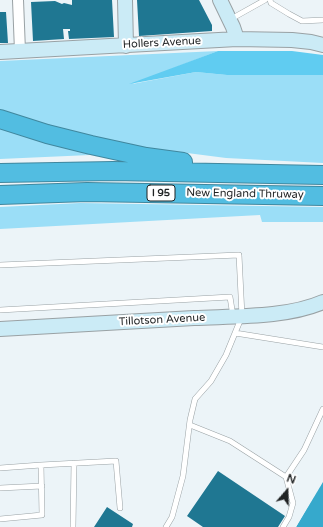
<!DOCTYPE html>
<html>
<head>
<meta charset="utf-8">
<style>
  body { margin:0 }
  #map { position:relative; width:323px; height:527px; overflow:hidden; background:#ecf4f8; font-family:"Varela Round",sans-serif }
  canvas { display:block }
  .north { position:absolute; left:267px; top:471px; width:40px; height:40px; -webkit-text-stroke:3px #fff; paint-order:stroke; rotate:20deg; font-size:11px; font-weight:700; line-height:16px; text-align:center; color:#1f2223 }
  .north::after { content:''; display:block; margin:auto; width:14px; height:18px; background:#1f2223; clip-path:polygon(50% 0,100% 100%,50% 72%,0 100%) }
</style>
</head>
<body>
<div id="map">
<canvas width="323" height="527"></canvas>
<div class="north">N</div>
</div>
<script>
const ctx = document.querySelector('canvas').getContext('2d');
ctx.lineJoin = 'round';
function fillPath(path, color) {
  ctx.fillStyle = color;
  ctx.fill(path, 'evenodd');
}
function trace(path, color, width, dash) {
  ctx.strokeStyle = color;
  ctx.lineWidth = width;
  ctx.lineCap = dash ? 'butt' : 'round';
  ctx.setLineDash(dash || []);
  ctx.stroke(path);
}
function label(font, color, halo, rows, align = 'center') {
  ctx.font = font + ' "Varela Round",sans-serif';
  ctx.lineWidth = 4;
  ctx.setLineDash([]);
  ctx.textBaseline = 'middle';
  ctx.strokeStyle = halo;
  ctx.fillStyle = color;
  for (const [text, x, y, turn = 0] of rows) {
    ctx.save();
    ctx.translate(x, y);
    ctx.rotate((+turn || 0) * Math.PI / 180);
    ctx.textAlign = isNaN(turn) ? turn : align;
    if (halo) ctx.strokeText(text, 0, 0);
    ctx.fillText(text, 0, 0);
    ctx.restore();
  }
}
fillPath(new Path2D(`
  M218,51L132,84L196,72L227,75H323V163L226,158L125,145L63,131L0,111V61Z
  M0,125L8,128L90,155L0,159Z
  M80,203L323,207V222H262L260,215L0,229V207Z`), '#9bdef7');
fillPath(new Path2D(`
  M218,51H292L323,55V75H227L196,72L129,84Z`), '#60ccf1');
fillPath(new Path2D(`
  M323,482V527H296Z`), '#36a9cc');
fillPath(new Path2D(`
  M323,480L296,527H294L321,481Z`), '#ecf4f8');
fillPath(new Path2D(`
  M72,0H112L114,37L69,39L68,31H70V29H63L64,39L33,41L31,2L55,1L62,4L64,3L72,5Z
  M137,0H199L212,25V31L139,36Z
  M0,12H6L8,43H0Z
  M218,471L285,516L278,527H203L187,516Z
  M107,507L133,524L132,527H94Z`), '#1f7792');
const lane = new Path2D(`
  M270,0L271,3L289,14L302,21L323,20
  M231,19L265,0
  M0,265L239,255L242,316L226,355L211,381L195,399L190,420L183,476L172,517L166,527
  M0,310L230,297L233,316
  M235,333L323,347
  M190,425L230,441L286,477L293,503L289,517L283,527
  M41,465L116,461L120,508
  M0,468L41,465L42,515L0,519
  M286,477L304,450L323,409
  M0,488L42,486
  M73,527L74,463`);
const street = new Path2D(`
  M18,0L20,51`);
const secondary = new Path2D(`
  M125,0L126,46
  M220,0L233,27L237,39
  M0,52L237,39L292,40L311,42L323,45
  M0,329C65,325 129,322 194,318C234,316 287,318 323,302`);
const highway = new Path2D(`
  M0,119L47,134L91,145L146,157L183,162
  M0,173L113,171L323,175
  M0,195L87,192L323,196`);
trace(lane, '#99a1a4', 6);
trace(street, '#99a1a4', 12);
trace(secondary, '#99a1a4', 16);
trace(highway, '#40879e', 20);
trace(lane, '#fff', 5);
trace(street, '#fff', 10);
trace(secondary, '#cbebf6', 14);
trace(highway, '#52bde1', 18);
for (const [x, y, w] of [
  [161,193,28]
]) {
  const box = new Path2D();
  box.roundRect(x - w / 2, y - 8, w, 16, 3);
  ctx.fillStyle = '#fff';
  ctx.fill(box);
  trace(box, '#1f2223', 1);
}
label('bold 10px', '#1f2223', null, [
  ["I 95",161,193]
]);
label('11px', '#1f2223', '#fff', [
  ["Hollers Avenue",162,43,-3],
  ["New England Thruway",245,194,1],
  ["Tillotson Avenue",162,320,-3]
]);
</script>
</body>
</html>
